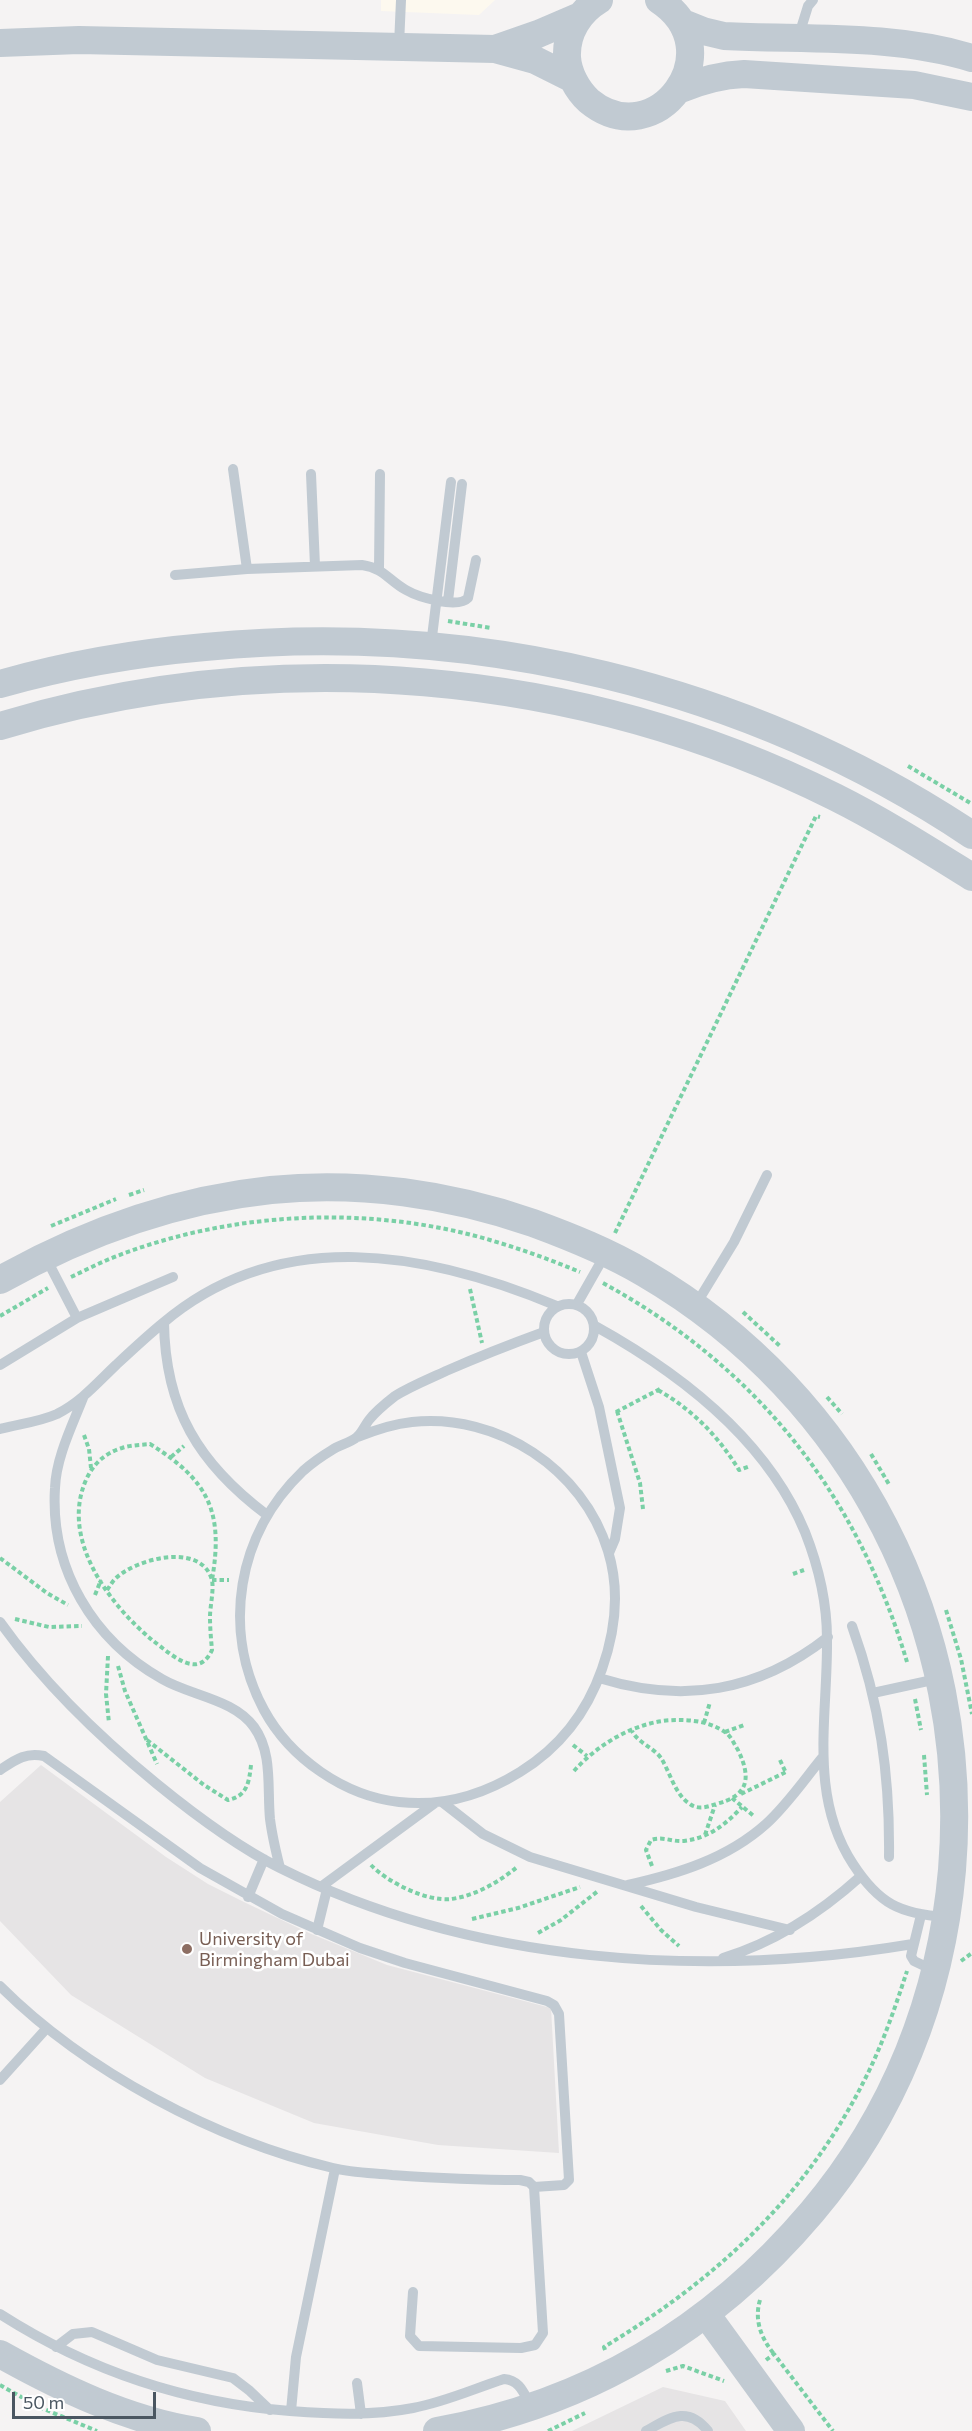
<!DOCTYPE html>
<html>
<head>
<meta charset="utf-8">
<style>
  body { margin:0 }
  #map { position:relative; width:972px; height:2431px; overflow:hidden; background:#f5f3f3; font-family:Commissioner,sans-serif }
  canvas { display:block }
  .scale { position:absolute; left:12px; top:2392px; width:144px; height:27px; box-sizing:border-box; border:3px solid #4a5661; border-top:0; padding-left:8px; font-size:18px; line-height:21px; white-space:nowrap; color:#4a5661; -webkit-text-stroke:4px #fff; paint-order:stroke }
</style>
</head>
<body>
<div id="map">
<canvas width="972" height="2431"></canvas>
<div class="scale">50 m</div>
</div>
<script>
const ctx = document.querySelector('canvas').getContext('2d');
ctx.lineJoin = 'round';
function fillPath(path, color) {
  ctx.fillStyle = color;
  ctx.fill(path, 'evenodd');
}
function trace(path, color, width, dash) {
  ctx.strokeStyle = color;
  ctx.lineWidth = width;
  ctx.lineCap = dash ? 'butt' : 'round';
  ctx.setLineDash(dash || []);
  ctx.stroke(path);
}
function label(font, color, halo, rows, align = 'center') {
  ctx.font = font + ' Commissioner,sans-serif';
  ctx.lineWidth = 5;
  ctx.setLineDash([]);
  ctx.textBaseline = 'middle';
  ctx.strokeStyle = halo;
  ctx.fillStyle = color;
  for (const [text, x, y, turn = 0] of rows) {
    ctx.save();
    ctx.translate(x, y);
    ctx.rotate((+turn || 0) * Math.PI / 180);
    ctx.textAlign = isNaN(turn) ? turn : align;
    if (halo) ctx.strokeText(text, 0, 0);
    ctx.fillText(text, 0, 0);
    ctx.restore();
  }
}
fillPath(new Path2D(`
  M381,0H495L479,15L381,11Z`), '#fdf9ef');
fillPath(new Path2D(`
  M41,1765L166,1857L208,1884L246,1903L309,1933L387,1965L551,2008L559,2153L438,2145L314,2123L205,2078L71,1995L0,1921V1802Z
  M663,2387L725,2401L746,2431H572Z`), '#e6e4e5');
trace(new Path2D(`
  M448,621L491,628
  M908,766L972,804
  M129,1195L144,1190
  M51,1226L116,1199
  M615,1233L816,816L820,817
  M71,1277C86,1270 101,1262 117,1256C233,1211 371,1205 490,1240C521,1249 551,1260 580,1272
  M603,1283C758,1368 857,1494 907,1662
  M470,1289L482,1343
  M743,1312L781,1347
  M0,1316L48,1288
  M658,1390C693,1410 718,1436 739,1470L750,1466
  M827,1397L842,1414
  M617,1411L640,1483L643,1509
  M616,1412L660,1389
  M84,1435L89,1449L91,1468
  M871,1454L890,1486
  M171,1457L184,1446
  M0,1558L47,1593L68,1605
  M793,1574L804,1570
  M212,1580H229
  M107,1590C110,1586 112,1582 115,1579C135,1559 201,1541 212,1580C214,1591 210,1606 210,1617C210,1628 211,1639 212,1650C208,1659 201,1666 191,1664C178,1662 163,1648 152,1640C109,1604 60,1539 86,1480C93,1464 105,1453 122,1448C131,1445 141,1445 150,1444C208,1480 224,1511 212,1580
  M95,1595L101,1580
  M946,1610L961,1659L972,1714
  M15,1619L49,1627L82,1626
  M108,1656L106,1694L109,1723
  M118,1666L125,1691L157,1764
  M915,1699L921,1730
  M704,1723L710,1702
  M725,1732L744,1725
  M147,1740L204,1785L228,1800C247,1796 249,1783 251,1765
  M573,1745L587,1756
  M924,1755L927,1795
  M780,1760L786,1773
  M574,1771C599,1743 638,1720 677,1720C694,1720 710,1722 725,1732C731,1736 734,1744 738,1750C752,1779 748,1796 716,1804C707,1807 698,1810 690,1804C675,1795 670,1772 661,1758C653,1747 638,1743 632,1731
  M741,1794L786,1772
  M732,1798L755,1817
  M705,1835L715,1805
  M371,1865C387,1882 427,1902 451,1899C475,1896 499,1882 517,1867
  M652,1866L646,1850L651,1840C663,1836 672,1842 684,1841C709,1838 726,1824 742,1807
  M641,1906L661,1930L679,1946
  M472,1919L518,1908L580,1887
  M538,1933L561,1920L598,1891
  M961,1961L972,1953
  M760,2300C754,2320 761,2338 774,2354
  M605,2350L604,2347C715,2280 805,2198 864,2081C882,2046 895,2008 907,1971
  M766,2360L774,2354L833,2431
  M666,2371L683,2366L724,2381
  M0,2385L39,2407L97,2431
  M548,2431L585,2413`), '#7ad0a6', 4, [4.5, 3]);
trace(new Path2D(`
  M799,35L808,6L813,0
  M399,45L401,0
  M233,469L247,569
  M311,474L315,566
  M379,569L380,474
  M175,575L247,569L362,565C384,568 388,580 406,590C418,597 458,609 468,598L476,560
  M448,601L462,484
  M431,645L451,482
  M46,1258L77,1318
  M544 1329a25 25 0 1 1 50 0a25 25 0 1 1-50 0Z
  M577,1304L606,1253
  M695,1306L734,1242L767,1175
  M164,1322C165,1409 199,1464 267,1515
  M595,1326C680,1373 767,1440 805,1532C818,1565 827,1603 827,1639C828,1716 808,1795 853,1864C879,1904 900,1914 946,1917
  M581,1352L599,1407L620,1508L615,1539L609,1553
  M0,1365L77,1318L173,1277
  M83,1398C72,1426 56,1458 55,1488C50,1569 93,1640 162,1679C191,1696 234,1699 254,1727C273,1753 267,1788 270,1819C272,1835 276,1852 280,1868
  M0,1429C19,1424 39,1422 57,1414C81,1402 97,1383 116,1365C131,1351 147,1336 163,1323C280,1224 428,1252 557,1306
  M358,1437C375,1430 393,1424 412,1422C498,1413 583,1469 608,1551C620,1590 615,1632 602,1669C587,1712 559,1748 520,1772C483,1795 443,1807 399,1802C344,1796 290,1758 264,1710C221,1630 237,1534 303,1471C312,1463 322,1456 332,1450C339,1445 350,1443 357,1437C362,1433 365,1425 369,1420C376,1411 386,1403 395,1396C411,1386 429,1379 446,1371C478,1357 511,1344 544,1332
  M0,1622C44,1684 98,1736 157,1784C195,1815 236,1846 280,1868C472,1964 704,1979 913,1944
  M852,1626C880,1704 890,1775 889,1857
  M599,1678C683,1704 758,1692 828,1637
  M873,1693L937,1679
  M0,1770C15,1760 25,1752 44,1756L200,1868L282,1914L360,1948L405,1963L547,2001L554,2005L559,2014L569,2180L564,2185L534,2187
  M442,1802L483,1834L530,1857L696,1907L790,1930
  M628,1885C677,1874 727,1859 766,1824C787,1805 804,1780 822,1758
  M322,1886L435,1803
  M248,1897L264,1859
  M921,1915L911,1956L914,1961L935,1971
  M317,1930L327,1889
  M723,1958C776,1942 820,1913 861,1876
  M0,1986C85,2071 217,2141 333,2168C352,2173 373,2173 392,2175C435,2178 477,2180 520,2180L529,2182L534,2187L543,2333L535,2345L521,2348L419,2346L410,2336L413,2292
  M0,2080L46,2029
  M0,2314C89,2371 186,2403 290,2411C332,2414 372,2416 413,2408C445,2402 473,2389 504,2379C520,2380 524,2394 531,2406
  M56,2347L73,2334L92,2332L157,2360L233,2378L250,2391L270,2410
  M357,2383L361,2414
  M291,2411L296,2357L335,2169
  M646,2431C670,2418 687,2405 708,2431`), '#c1cad2', 10);
trace(new Path2D(`
  M599,0C579,12 566,33 567,57C568,73 577,90 589,101C656,156 735,50 659,0
  M683,23L703,31L724,36C806,40 893,34 972,58
  M0,43L79,40L495,49L535,60L573,79
  M495,49L538,34L580,16
  M681,89C702,80 721,75 744,74L914,85L972,97
  M0,684C67,665 136,653 205,647C474,621 747,685 972,835
  M0,726C276,643 578,669 835,797C883,821 927,849 972,877
  M0,1280C84,1233 175,1200 271,1190C359,1181 450,1194 533,1223C571,1237 609,1252 644,1273C855,1396 972,1628 952,1870C941,1997 894,2115 812,2212C713,2329 587,2404 437,2431
  M706,2314L791,2431
  M0,2354C61,2388 127,2420 197,2431`), '#c1cad2', 28);
for (const [x, y, r, color] of [
  [187,1949,6,"#8d6e63"]
]) {
  const dot = new Path2D();
  dot.arc(x, y, r, 0, 2 * Math.PI);
  ctx.fillStyle = color;
  ctx.fill(dot);
  trace(dot, '#fff', 2);
}
label('18px', '#785e54', '#fff', [
  ["University of",199,1939],
  ["Birmingham Dubai",199,1960]
], 'left');
</script>
</body>
</html>
